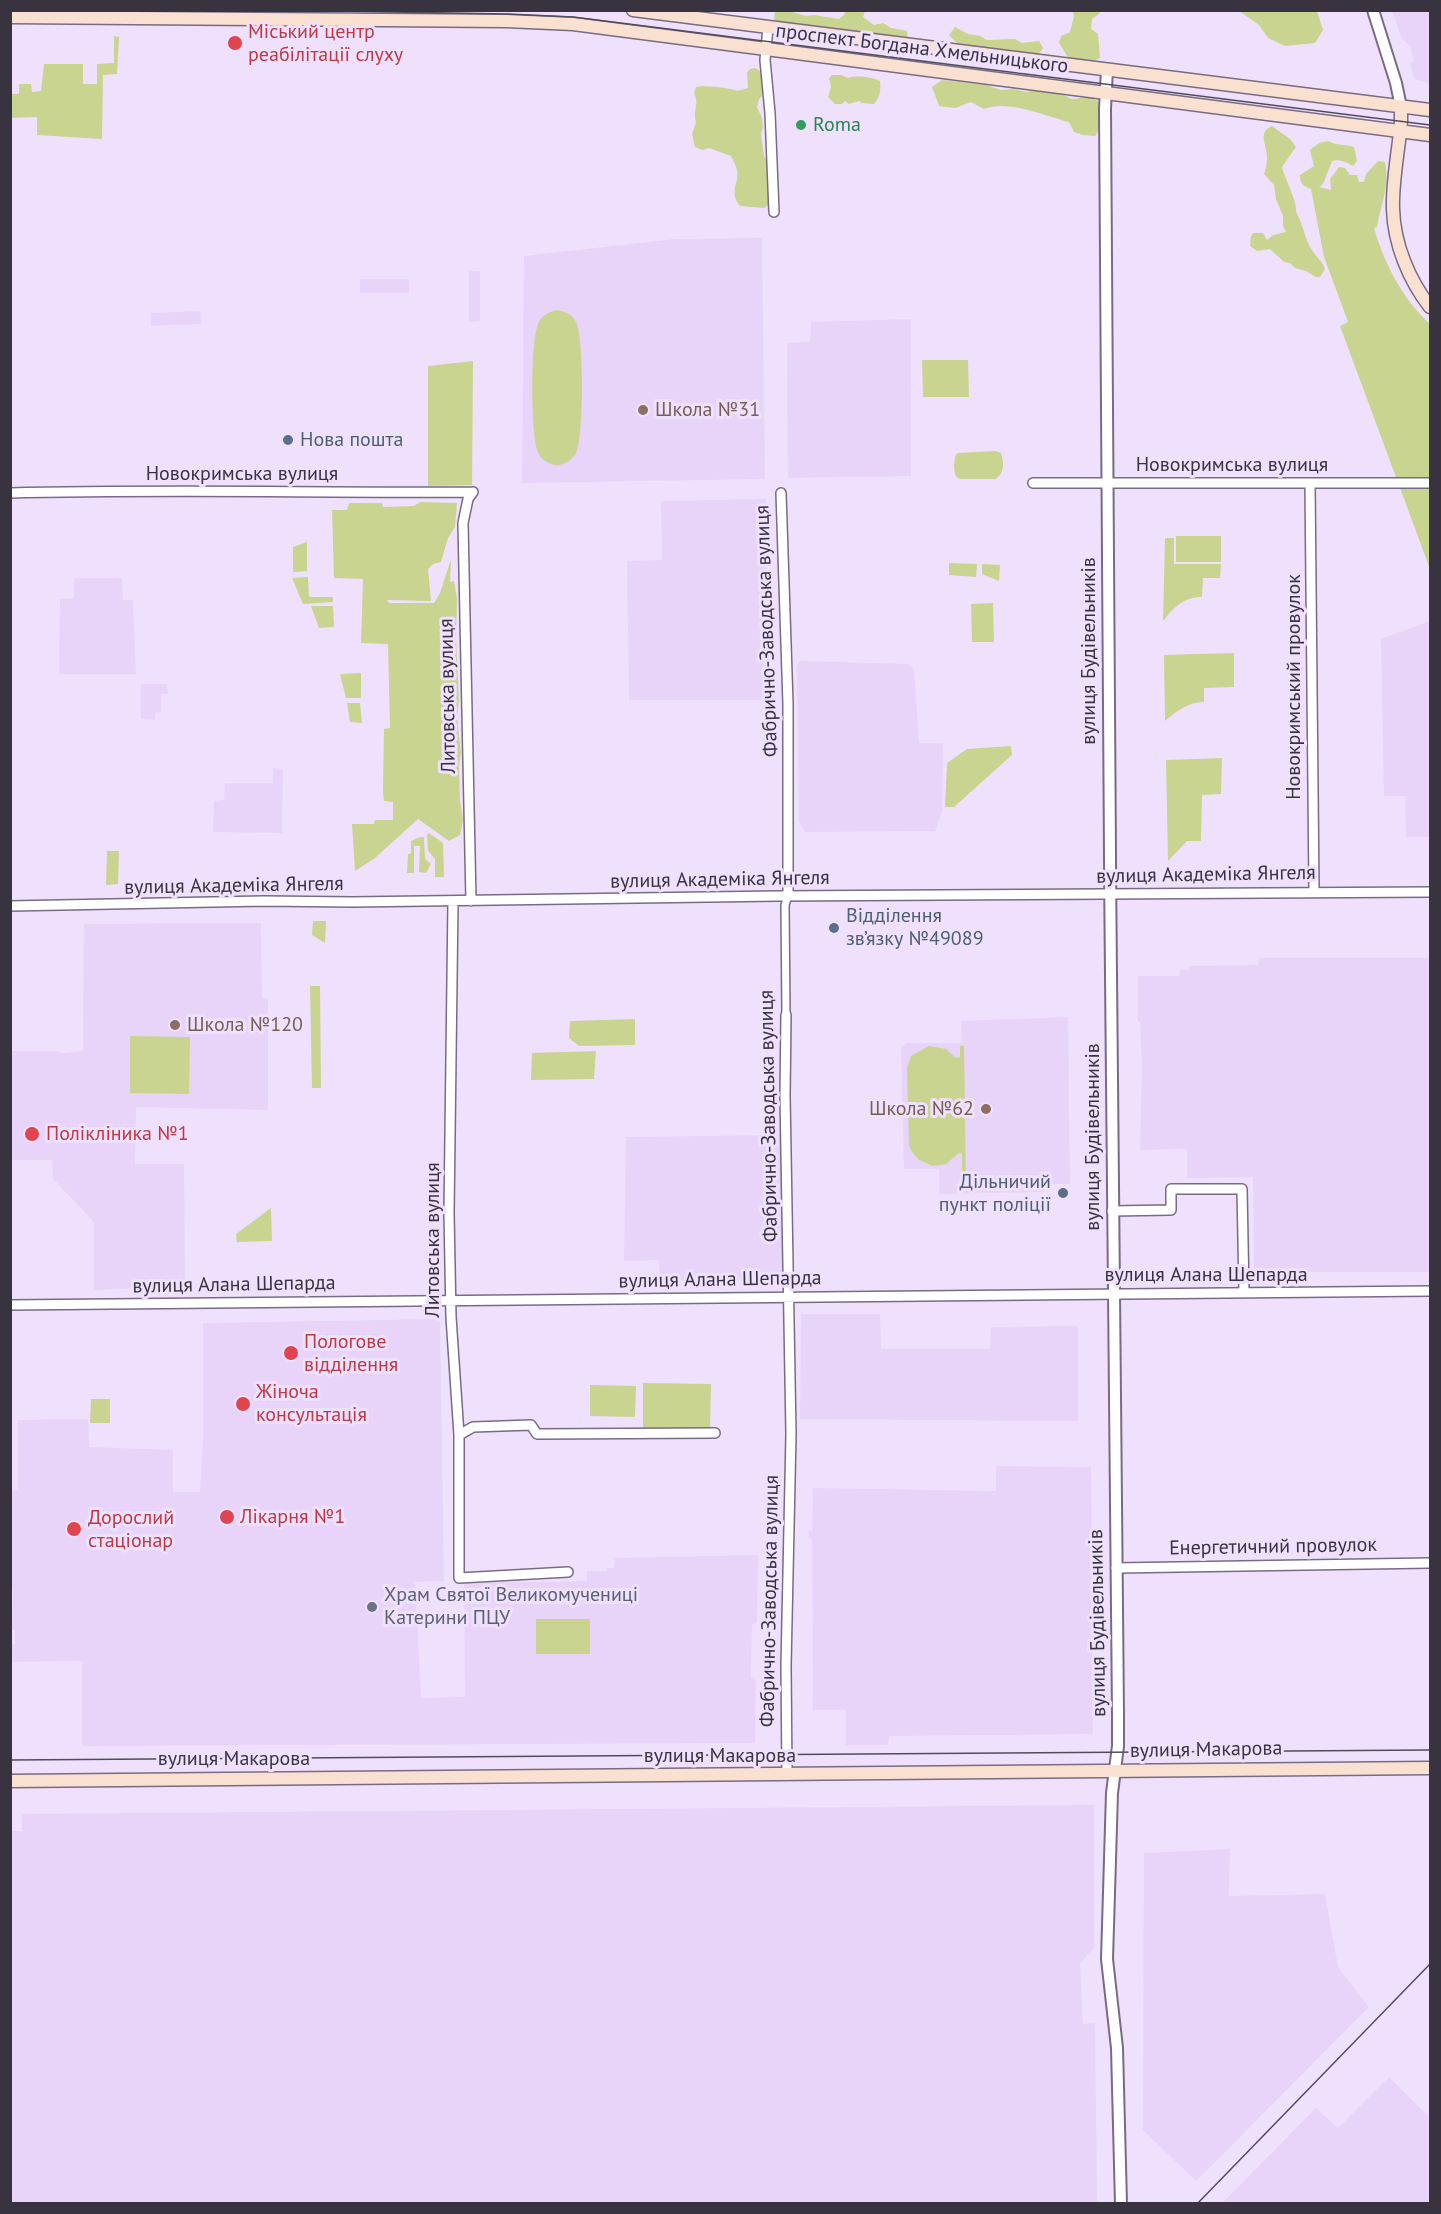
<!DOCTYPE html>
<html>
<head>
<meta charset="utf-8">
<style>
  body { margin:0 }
  #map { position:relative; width:1441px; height:2214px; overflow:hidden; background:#efe1fe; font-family:"PT Sans",sans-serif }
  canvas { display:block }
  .frame { position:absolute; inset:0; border:12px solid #38333e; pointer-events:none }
</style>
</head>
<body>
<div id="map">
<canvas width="1441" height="2214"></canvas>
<div class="frame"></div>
</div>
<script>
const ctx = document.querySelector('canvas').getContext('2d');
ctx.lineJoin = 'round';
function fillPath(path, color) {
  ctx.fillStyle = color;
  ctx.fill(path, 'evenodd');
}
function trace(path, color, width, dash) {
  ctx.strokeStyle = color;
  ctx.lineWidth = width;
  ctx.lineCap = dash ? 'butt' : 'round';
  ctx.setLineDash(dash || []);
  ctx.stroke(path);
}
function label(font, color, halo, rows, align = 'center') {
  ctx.font = font + ' "PT Sans",sans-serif';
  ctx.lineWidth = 6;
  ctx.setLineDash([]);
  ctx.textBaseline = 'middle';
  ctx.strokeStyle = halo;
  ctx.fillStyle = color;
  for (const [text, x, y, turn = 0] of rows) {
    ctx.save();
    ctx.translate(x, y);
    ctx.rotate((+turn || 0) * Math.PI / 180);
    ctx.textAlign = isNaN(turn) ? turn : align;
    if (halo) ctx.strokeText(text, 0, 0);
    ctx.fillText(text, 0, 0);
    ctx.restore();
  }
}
fillPath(new Path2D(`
  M1392,11H1430V84L1414,79L1410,63L1414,61L1410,46L1402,39Z
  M762,238L765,479L522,483L524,256L675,239Z
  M469,271H480V321L469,322Z
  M360,279H409V293H360Z
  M200,311L201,324L151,326V313Z
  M911,319V476L788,478L787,343L810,342L811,322Z
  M766,499L769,700H629L627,561L662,560L661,501Z
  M74,578H122L123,600H133L136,674H59L60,599L74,598Z
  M1430,621V837H1406L1405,796H1384L1381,639Z
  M800,661L908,664L914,669L919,743H943L942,812L935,831L806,832L799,822L797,665Z
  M141,684H167L168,694H161V712L155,713V720L141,719Z
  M273,768L283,769L282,833L213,832L214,801L224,800L225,783H273Z
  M261,923L262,998L268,999V1110L136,1107L135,1164H184L185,1287L94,1290V1222L53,1179L52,1160H11L10,1051H55L62,1053L83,1051L84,924Z
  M1259,958H1430V1272H1254L1253,1177L1187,1178V1149L1140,1150L1142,1064L1140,1022H1138V976H1179L1180,970H1189V966L1258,965Z
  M1068,1017L1070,1184H1045V1192L939,1194V1169H904L901,1049L906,1043H962L961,1021Z
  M782,1135L784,1279L660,1281L659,1260L624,1261L626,1137Z
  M801,1314H880L881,1349H990L991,1327L1078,1326V1421L800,1419Z
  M440,1319L444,1581L415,1582L421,1698L465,1697L464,1583L587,1581V1571H607V1568H614L615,1558L758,1555L757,1622L752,1625L751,1667V1678L756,1681L755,1743L82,1746V1661L11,1662V1644H15V1630H12L13,1589H11L12,1588L10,1491L18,1490V1420L88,1419L89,1447L173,1450V1492H200L203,1438V1323Z
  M996,1466L1091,1467L1093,1734L889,1736L888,1745H846V1710H813L812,1539H809V1531H812L813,1488L996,1491Z
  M1094,1805V1947L1080,1964L1083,2024L1095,2023L1097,2203H11L10,1826L12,1831H22V1814Z
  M1230,1849L1229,1896L1325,1894L1338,1967L1369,2007L1196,2181L1143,2130L1144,1853Z
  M1389,2077L1430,2118V2203H1222L1316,2108L1338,2128Z`), '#e7d4f8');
fillPath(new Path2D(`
  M775,11H789L806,16L814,15L839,19L844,15L845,11H865L863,17L874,25L883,23L891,28L907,31L908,39L779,22L774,19Z
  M1073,11H1100L1099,14L1092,19L1091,29L1098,34L1100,58L1092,62L1069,59L1059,43L1061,36L1070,32L1074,16Z
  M1241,11H1317L1323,30L1315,43L1285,46L1268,38L1259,25L1242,13Z
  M955,27L968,34L980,36L987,40L1015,39L1022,43L1039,41L1043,48L1038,55L1031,56L997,51L990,47L962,48L949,35Z
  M114,36L119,37L117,74L103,75L102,139L37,135V117L11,118V94H19V84H31L32,92L41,91L44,64H83V84H97V64L114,63Z
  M755,68L760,71L763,85L762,96L759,99L757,107L762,118L763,127L761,134L764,156L770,167V204L764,208L740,206C728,191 740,183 737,170C736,166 733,160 731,156L709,148L702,150L695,147L692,134L696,122C692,110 700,106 694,93L696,87C703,85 731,88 737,91L748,88L747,73L750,69Z
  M832,75H841L848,78C856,75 872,77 880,81C881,89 880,98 874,104L862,103L859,101L849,104L845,101L842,104H835L828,97L831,87L829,78Z
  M942,80L986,85L1001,90L1014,89L1026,92L1035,90L1062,94L1071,99L1091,97L1102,104V125L1095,136L1083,135L1074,132L1069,122C1045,116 1007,99 984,109L971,102L955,108L939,106L932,87Z
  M1272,126L1290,139L1296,147L1282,167C1285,179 1298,203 1296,212C1304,225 1304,240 1314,253C1319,260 1321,259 1325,269L1320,277H1316L1306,271L1295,268L1290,263L1284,262L1270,249L1257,251L1250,246L1251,236L1253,233H1263L1267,240L1273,235L1286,232L1283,226V216L1276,199L1274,185L1264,174C1266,168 1267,163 1267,158C1267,144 1257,133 1272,126Z
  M1328,141C1337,146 1345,144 1354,147L1357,161L1353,166C1346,162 1340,159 1332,161L1323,184L1319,187L1331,190L1330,179L1339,167L1345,168L1350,175H1357L1359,182H1364L1366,174L1378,161L1385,162C1390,184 1381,205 1377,227L1374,228C1385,265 1402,298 1430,324V569L1340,326L1348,322L1324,257L1311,189C1303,186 1300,184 1300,175L1314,166L1310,150L1319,143Z
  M557,310C565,312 572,314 576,322C584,337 584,438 576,453C572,460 565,465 557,465C548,465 539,458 537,449C531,430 530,338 539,322C543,314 550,312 557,310Z
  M922,360H968L969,397H923Z
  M473,361L472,485L428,486V366Z
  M996,451L1001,453C1004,462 1005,474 995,479H962L957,478C953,472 953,460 957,453Z
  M420,502L457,503L455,527L448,538L441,562L433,564L428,569L431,601L387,600L389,603H434L440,593L451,559L450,582L454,581L457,599L456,638L459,701L457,717L461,753L459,765L460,801L463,820L460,835L449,841L418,819L375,858L355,871L352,824H374L375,820H393V802L384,801L383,792L384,729L390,728L388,644L361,643L363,579L334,578L332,510H347L349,503H382L383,507L414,506Z
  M1176,536H1221V562H1176Z
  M1165,538H1174V564H1221L1220,578H1203L1202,597C1184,597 1174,607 1163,621Z
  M307,542V571L293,572V547Z
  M949,563L977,564L976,577L949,575Z
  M982,564L1000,565L999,581L982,574Z
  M308,577L309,597H333V602L303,604L292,578Z
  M993,603L994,642H972L971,604Z
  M311,606H333L334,627L319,628Z
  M1234,653V687L1204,688V702C1188,702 1177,711 1165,721L1164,655Z
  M361,673V698H346L340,674Z
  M347,703H360L362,723L350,722Z
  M1011,746L1012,755L954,807H945L947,763L967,749Z
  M1222,758L1221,794L1202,795L1201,841H1187L1168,861L1166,760Z
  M429,833L443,843L444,877H435V859L428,851L427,835Z
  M420,837H424L425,859L431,864L426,873L419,872L420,846H414V873H407L408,854H411V841Z
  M107,851H119L118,884L106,885Z
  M313,921H326L325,943L312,935Z
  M310,986H320L321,1088H312Z
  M635,1019V1045L579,1046L569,1038L570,1021Z
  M130,1036L190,1037L189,1094L130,1093Z
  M929,1046L946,1049L956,1058L960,1057V1046H964L966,1188H962V1154L959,1153L946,1164L933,1166L919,1160L912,1152L909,1145L907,1068L911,1056Z
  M596,1051L594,1079L531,1080L532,1053Z
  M271,1208L272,1241L237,1242L236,1234Z
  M643,1383L711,1384L710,1429L643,1428Z
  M590,1385L636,1386L635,1417L590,1416Z
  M91,1399H110V1423H90Z
  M536,1619H590V1654H536Z`), '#c8d48f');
const pedestrian = new Path2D(`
  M786,1015L785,905L788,896`);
const minor = new Path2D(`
  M768,27L765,60L770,113L774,212
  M1033,483H1430
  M1310,483L1314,891
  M10,493C165,489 319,493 473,492
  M781,493L788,704V896
  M453,901L449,1213L451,1317L459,1435V1578L568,1572
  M471,901L463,523L468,499L473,492
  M10,906L264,901L353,902L779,896L1430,892
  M786,1015L785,1096L791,1434L786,1666L787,1775
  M1112,1211L1171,1210V1189H1242L1244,1293
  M10,1305L1430,1291
  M459,1435L473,1427L531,1425L537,1434L715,1433
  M1116,1568L1430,1563`);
const tertiary = new Path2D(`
  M1373,10L1396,83L1401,107
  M1107,69L1105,109C1110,644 1110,1178 1118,1713V1746L1112,1793L1107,1959L1117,2048L1121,2204`);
const secondary = new Path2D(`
  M633,10L1430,110
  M10,17L506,21L573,24L1430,135
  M1401,107V121C1399,150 1392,180 1393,209C1394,244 1409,280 1430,307
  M10,1781L1430,1768`);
trace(pedestrian, '#786b84', 10);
trace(minor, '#786b84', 12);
trace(tertiary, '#786b84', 14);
trace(secondary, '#786b84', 15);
trace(pedestrian, '#fff', 7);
trace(minor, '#fff', 9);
trace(tertiary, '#fff', 10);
trace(secondary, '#fae0d0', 12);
trace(new Path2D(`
  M278,10L508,14L573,17L1430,125
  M10,1760L1430,1750
  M1197,2204L1430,1964`), '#524c5a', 1.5);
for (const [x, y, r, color] of [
  [235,43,8,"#e0444e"],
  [801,125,6,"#2e9e5b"],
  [643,410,6,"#8d6e63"],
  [288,440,6,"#5c6f8a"],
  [834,928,6,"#5c6f8a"],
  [175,1025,6,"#8d6e63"],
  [986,1109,6,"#8d6e63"],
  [32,1134,8,"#e0444e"],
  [1063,1193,6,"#5c6f8a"],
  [291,1353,8,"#e0444e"],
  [243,1404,8,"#e0444e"],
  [227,1517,8,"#e0444e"],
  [74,1529,8,"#e0444e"],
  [372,1607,6,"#6b7280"]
]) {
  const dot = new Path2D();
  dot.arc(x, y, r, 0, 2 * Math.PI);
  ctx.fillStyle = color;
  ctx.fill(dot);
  trace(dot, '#efe1fe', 2);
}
label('20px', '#be3a42', '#efe1fe', [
  ["Міський центр",248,32],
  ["реабілітації слуху",248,55],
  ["Полікліника №1",46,1134],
  ["Пологове",304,1342],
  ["відділення",304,1365],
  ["Жіноча",256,1392],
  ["консультація",256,1415],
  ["Лікарня №1",240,1517],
  ["Дорослий",88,1518],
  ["стаціонар",88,1541]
], 'left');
label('20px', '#38333e', '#efe1fe', [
  ["проспект Богдана Хмельницького",922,49,7],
  ["Новокримська вулиця",1232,465],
  ["Новокримська вулиця",242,474],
  ["Фабрично-Заводська вулиця",767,631,-92],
  ["вулиця Будівельників",1089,651,-90],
  ["Новокримський провулок",1294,687,-90],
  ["Литовська вулиця",448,696,-91],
  ["вулиця Академіка Янгеля",1206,875,-1],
  ["вулиця Академіка Янгеля",720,880,-1],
  ["вулиця Академіка Янгеля",234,886,-1],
  ["Фабрично-Заводська вулиця",769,1116,-91],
  ["вулиця Будівельників",1093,1137,-90],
  ["Литовська вулиця",433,1240,-90],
  ["вулиця Алана Шепарда",1206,1275],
  ["вулиця Алана Шепарда",720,1280,-1],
  ["вулиця Алана Шепарда",234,1285,-1],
  ["Енергетичний провулок",1273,1547,-1],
  ["Фабрично-Заводська вулиця",770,1601,-89],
  ["вулиця Будівельників",1098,1623,-91],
  ["вулиця Макарова",1206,1750,-1],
  ["вулиця Макарова",720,1756],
  ["вулиця Макарова",234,1759]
]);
label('20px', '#27864d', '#efe1fe', [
  ["Roma",813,125]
], 'left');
label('20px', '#785e54', '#efe1fe', [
  ["Школа №31",655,410],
  ["Школа №120",187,1025],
  ["Школа №62",974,1109,"right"]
], 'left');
label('20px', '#4e5e75', '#efe1fe', [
  ["Нова пошта",300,440],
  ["Відділення",846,916],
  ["зв’язку №49089",846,939],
  ["Дільничий",1051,1182,"right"],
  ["пункт поліції",1051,1205,"right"]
], 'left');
label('20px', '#5b616d', '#efe1fe', [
  ["Храм Святої Великомучениці",384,1595],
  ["Катерини ПЦУ",384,1618]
], 'left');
</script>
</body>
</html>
